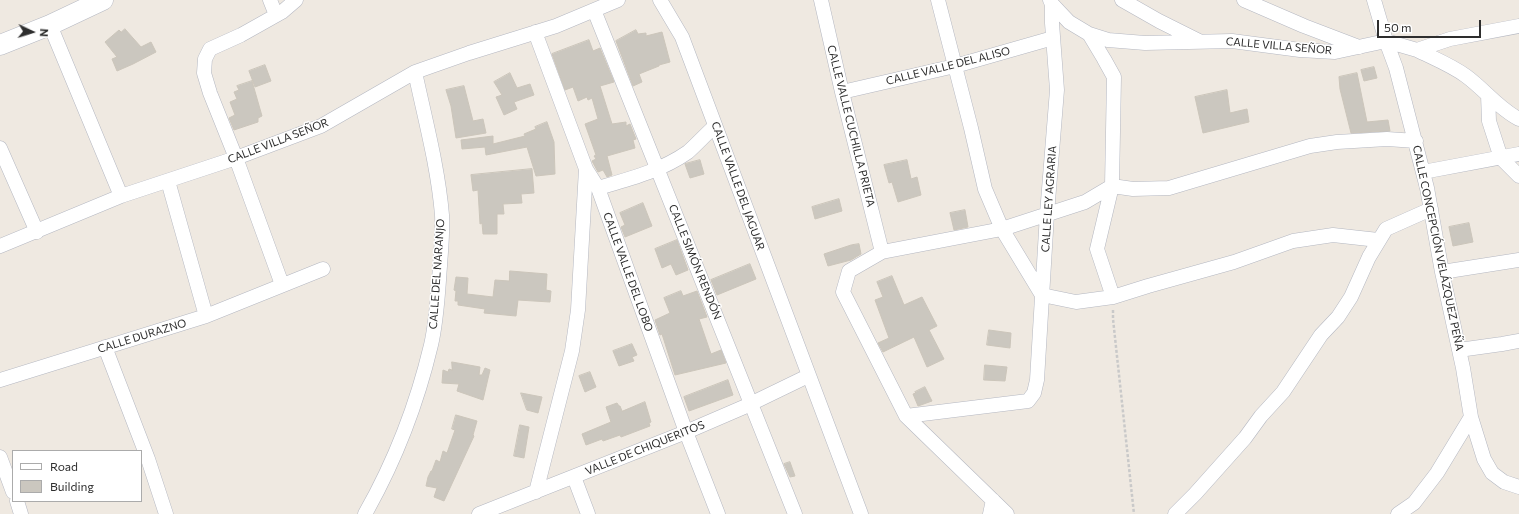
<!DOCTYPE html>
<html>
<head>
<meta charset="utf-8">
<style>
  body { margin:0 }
  #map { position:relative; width:1519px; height:514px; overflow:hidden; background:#efe9e1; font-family:Commissioner,sans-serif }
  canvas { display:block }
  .legend { position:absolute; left:12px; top:450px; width:130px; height:52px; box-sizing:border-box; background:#fff; border:1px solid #ababab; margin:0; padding:5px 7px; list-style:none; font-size:12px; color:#2e2e2e }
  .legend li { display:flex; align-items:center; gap:8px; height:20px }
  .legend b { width:20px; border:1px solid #ababab }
  .north { position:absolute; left:12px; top:12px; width:40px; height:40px; -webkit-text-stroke:3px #fff; paint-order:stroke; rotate:94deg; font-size:11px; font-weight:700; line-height:16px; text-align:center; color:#2e2e2e }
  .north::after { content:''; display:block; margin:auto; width:14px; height:18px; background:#2e2e2e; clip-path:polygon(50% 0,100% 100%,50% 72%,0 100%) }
  .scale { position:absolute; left:1377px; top:20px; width:104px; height:18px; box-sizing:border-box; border:2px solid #2e2e2e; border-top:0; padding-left:5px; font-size:12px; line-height:14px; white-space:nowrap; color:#2e2e2e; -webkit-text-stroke:3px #fff; paint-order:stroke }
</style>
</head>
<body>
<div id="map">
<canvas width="1519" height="514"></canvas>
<ul class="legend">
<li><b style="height:5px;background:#fff"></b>Road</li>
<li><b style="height:11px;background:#cbc7bf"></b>Building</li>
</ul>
<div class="north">N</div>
<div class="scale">50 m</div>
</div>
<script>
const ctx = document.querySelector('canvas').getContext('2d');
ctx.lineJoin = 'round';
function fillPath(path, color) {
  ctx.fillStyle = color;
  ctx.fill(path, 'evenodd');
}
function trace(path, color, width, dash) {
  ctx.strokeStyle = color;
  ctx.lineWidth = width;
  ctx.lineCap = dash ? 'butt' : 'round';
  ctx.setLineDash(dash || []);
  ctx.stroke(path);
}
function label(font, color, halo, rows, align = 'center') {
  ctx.font = font + ' Commissioner,sans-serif';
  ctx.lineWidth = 3;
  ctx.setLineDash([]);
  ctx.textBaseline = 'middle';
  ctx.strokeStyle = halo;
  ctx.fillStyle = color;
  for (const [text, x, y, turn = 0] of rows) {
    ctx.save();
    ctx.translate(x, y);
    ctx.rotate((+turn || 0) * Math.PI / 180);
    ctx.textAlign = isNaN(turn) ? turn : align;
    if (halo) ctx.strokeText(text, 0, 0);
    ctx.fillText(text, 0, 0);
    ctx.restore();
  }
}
const building = new Path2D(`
  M125,29L141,47L151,42L156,52L133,64L117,71L112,59L117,57L105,42L119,30L121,32Z
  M636,30L638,34L646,33V36L662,32L670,62L659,65V66L639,74L642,82L633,86L616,41Z
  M589,40L593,51L600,48L614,82L600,86L612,124L626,122V126L630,124L636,139L633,140L635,148L607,156L612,175L607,177L603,170L598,172L592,161L596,159L594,156L596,155L585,124L598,119L592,98L588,100L587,97L578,101L573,87L565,90L552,54Z
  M265,65L271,81L255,87L249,71Z
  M1374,67L1377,78L1364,81L1361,70Z
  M510,73L517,88L530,84L534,95L514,102L517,109L504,115L496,97L502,95L494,82Z
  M1357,73L1367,122L1388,120L1390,131L1351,133L1340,89L1339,77Z
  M252,81L262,116L258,118V122L234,130L229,118L235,115L230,102L237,99L234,92L239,90L237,86Z
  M464,86L473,121L483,119L486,133L456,138L451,106L446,90Z
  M1227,90L1230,113L1247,109L1249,122L1203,133L1195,97Z
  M547,122L554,142L555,174L536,176L527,147L486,155L485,147L462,149L461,140L493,136V144L525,136L524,134L536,129L535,127Z
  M700,160L704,174L690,178L685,164Z
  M907,160L911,179L917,177L921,195L898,202L892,182L889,183L884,165Z
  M532,169L534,193L521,194L522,203L503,204L504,214H497V234H483L482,223L480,224L478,190L473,191L471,175Z
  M839,199L842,211L815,219L812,207Z
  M643,203L652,226L625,237L621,227L625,225L620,213Z
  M965,210L968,227L954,230L950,213Z
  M1469,223L1473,242L1453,246L1449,227Z
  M677,240L688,270L676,275L671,264L662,268L655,249Z
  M859,244L861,254L851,260L828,266L824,254L851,245Z
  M750,264L756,279L717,295L711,280Z
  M510,271L547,274L546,290L551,291L550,302L518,300L516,316L484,313L485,309L458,305V301H455L456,291L454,290L456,277L468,278L467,294L493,297L495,280L509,281Z
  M892,276L904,305L922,297L937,326L929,330L944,359L927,367L914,337L883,352L878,343L889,338L875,300L883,297L877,282Z
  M681,291L683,296L697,291L707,317L699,319L711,354L721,350L726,363L675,375L662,334L660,335L655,320L670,313L664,298Z
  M989,330L1011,333L1010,348L987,345Z
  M632,344L637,355L632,357L634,361L619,366L613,351Z
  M452,362L480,367L479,375H482L485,368L490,370L483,400L457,391L459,384L442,383L443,370L448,372L449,369L452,370Z
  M985,365L1007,367L1005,381L984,380Z
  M590,372L596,387L585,392L579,376Z
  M728,380L733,395L689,411L684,397Z
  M925,387L932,401L918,406L913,394L916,393L915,392Z
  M521,393L542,397L538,413L527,410Z
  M645,402L651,422L649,423L650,426L621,437L620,435L603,441L602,439L586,445L582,434L611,422L606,407L617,403L619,406H620L622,411Z
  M456,415L477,421L473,435L474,436L444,501L434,497L437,488L426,486L428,477L431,471H432L436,460L440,462L443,451L447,453L455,430L452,429Z
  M520,425L529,427L524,458L514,456Z
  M790,462L795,476L790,477L784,464Z`);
fillPath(building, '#cbc7bf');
trace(building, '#cbc5ba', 1);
const street = new Path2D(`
  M270,0L276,15
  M660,0L682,37L861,514
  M821,0L842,92L882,252
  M938,0L971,128L985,189L1002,229L1042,295L1076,302L1113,297L1148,286L1234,262L1293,241L1333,235L1378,240
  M1050,0L1052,4L1069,22L1089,34L1108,40L1145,43L1232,41L1300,50L1335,52L1386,41L1417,50L1450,39L1519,26
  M1122,0L1159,21L1199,41
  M1244,0L1304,26L1359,47
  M1374,0L1386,41L1396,68L1427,188L1442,272L1463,368L1471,417L1484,459L1492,473L1504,482L1519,487
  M594,10L795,514
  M50,25L121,196
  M535,32L586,169L598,188L686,432L718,514
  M1089,34L1104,59L1114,77L1112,186L1097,249L1113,297
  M1417,50C1433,58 1451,65 1466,76C1484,89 1499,109 1519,119
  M842,92L955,66L1053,38
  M1488,95L1489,121L1501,158L1519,176
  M0,148L37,232
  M1423,172L1519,154
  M168,181L206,316
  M598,188C629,179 661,171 688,152C697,144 706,134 715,126
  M0,246L121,196L236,158L321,126L415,72L469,53L556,26L618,0
  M1442,272L1519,260
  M281,286L280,279L236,158L210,93L204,73L205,59L210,49L241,35L282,12L296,0
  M105,347L148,459L166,514
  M1459,350L1502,344L1519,341
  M0,380L206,316L323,269
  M906,416L1028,401L1034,393L1037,380L1047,214L1057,90L1052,23V4
  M0,457L13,492
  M574,477L588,514
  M536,492L572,351L578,310L586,169
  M17,501L21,514
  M365,514C395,461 417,404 431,345C437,319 438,293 440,266C441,250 443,232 442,215C438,167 425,119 415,72
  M479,514L686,432L744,407L808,376
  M990,514L993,500
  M1007,514L906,416L843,292L849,271L882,252L1002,229L1085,202L1112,186L1133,189L1169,188L1310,146L1337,142L1387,139L1416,141
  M1175,514L1195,494L1245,438L1261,416L1283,392L1321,335L1338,317L1351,297L1369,257L1386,229L1431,209
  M1398,514L1414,503L1437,473L1471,417`);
const secondary = new Path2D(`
  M0,45L50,25L103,0`);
trace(street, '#b4b7c1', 15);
trace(secondary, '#b4b7c1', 21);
trace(new Path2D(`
  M1113,310V319L1134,514`), '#c9c9c9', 2.5, [3, 2]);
trace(street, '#fff', 14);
trace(secondary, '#fff', 20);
label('11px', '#2e2e2e', '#fff', [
  ["CALLE VILLA SEÑOR",1279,46,5],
  ["CALLE VALLE DEL ALISO",948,66,-14],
  ["CALLE VALLE CUCHILLA PRIETA",851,126,76],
  ["CALLE VILLA SEÑOR",278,141,-21],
  ["CALLE VALLE DEL JAGUAR",738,186,70],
  ["CALLE LEY AGRARIA",1049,199,-86],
  ["CALLE CONCEPCIÓN VELÁZQUEZ PEÑA",1438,248,78],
  ["CALLE SIMÓN RENDÓN",695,262,68],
  ["CALLE VALLE DEL LOBO",628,272,70],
  ["CALLE DEL NARANJO",437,274,-86],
  ["CALLE DURAZNO",142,336,-17],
  ["VALLE DE CHIQUERITOS",645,448,-22]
]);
</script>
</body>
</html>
